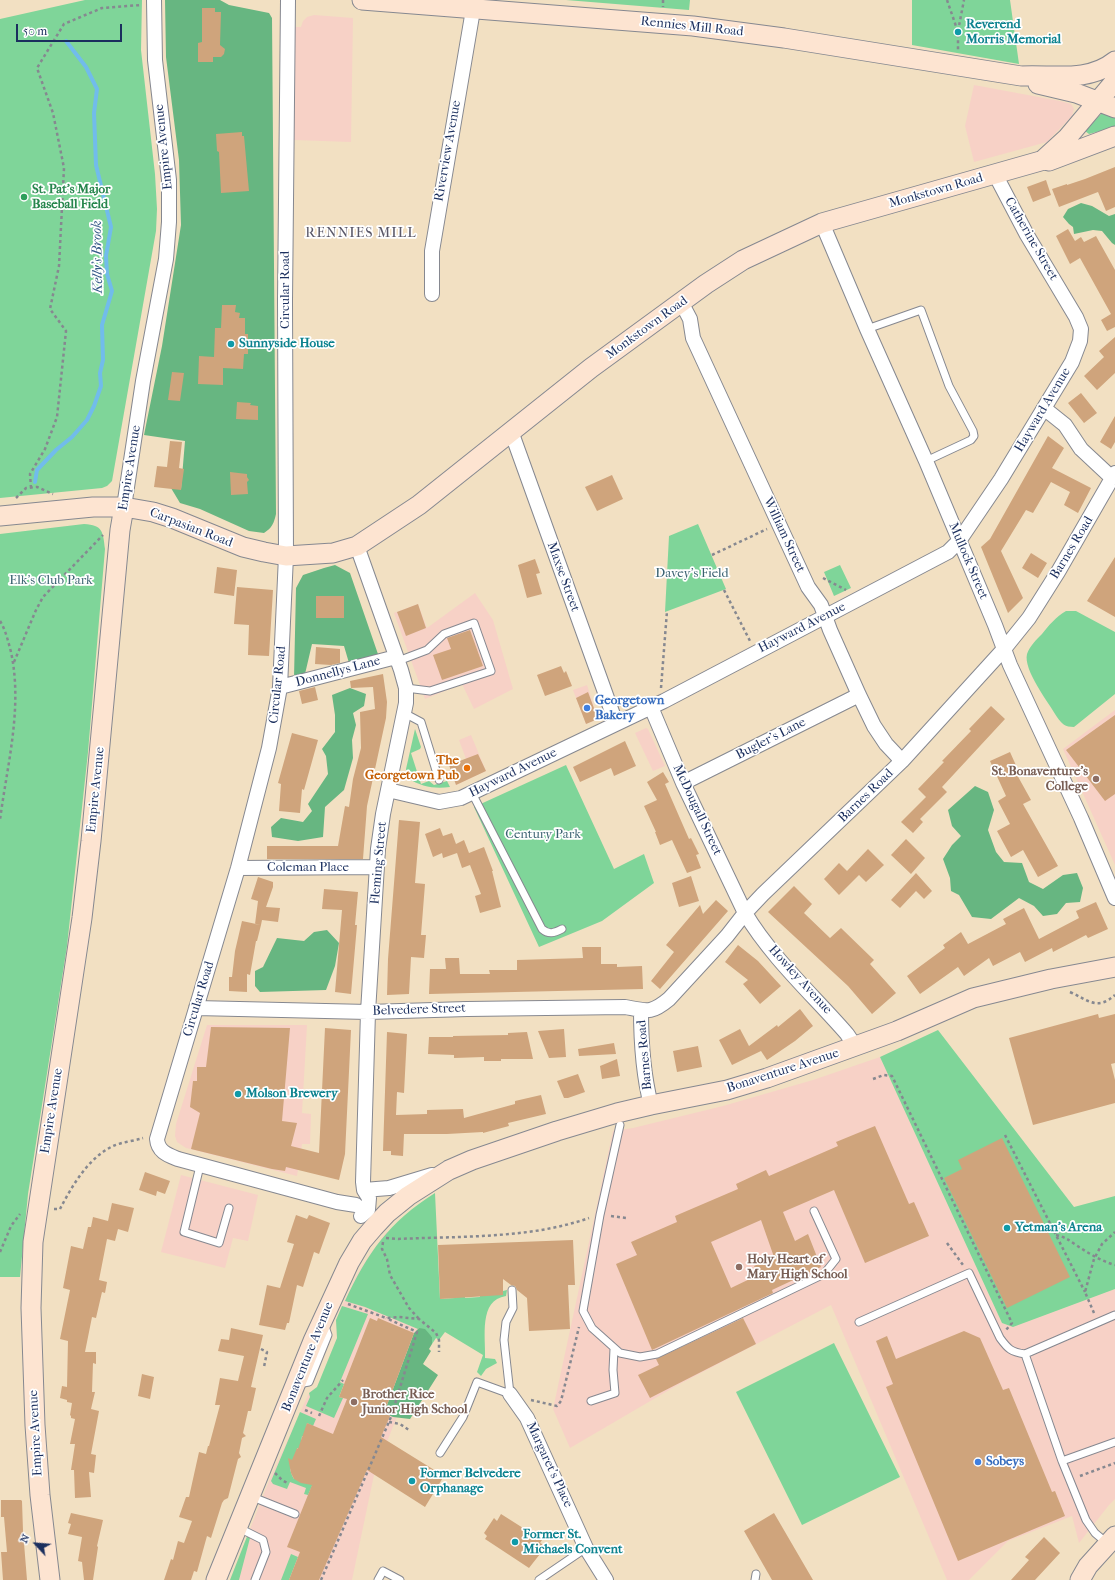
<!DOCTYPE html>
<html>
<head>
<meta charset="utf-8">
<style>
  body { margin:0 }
  #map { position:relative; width:1115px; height:1580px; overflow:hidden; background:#f2e0c2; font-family:"IM FELL French Canon",serif }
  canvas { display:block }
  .north { position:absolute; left:16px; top:1524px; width:40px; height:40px; -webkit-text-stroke:3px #fff; paint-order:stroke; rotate:296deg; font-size:11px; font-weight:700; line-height:16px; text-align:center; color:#1b2f5e }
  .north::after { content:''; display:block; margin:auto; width:14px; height:18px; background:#1b2f5e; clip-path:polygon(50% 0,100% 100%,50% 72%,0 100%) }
  .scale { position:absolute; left:16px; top:24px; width:106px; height:18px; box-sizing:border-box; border:2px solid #1b2f5e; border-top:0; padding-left:5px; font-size:12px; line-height:14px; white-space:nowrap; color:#1b2f5e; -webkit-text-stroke:3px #fff; paint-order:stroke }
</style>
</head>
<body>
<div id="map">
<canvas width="1115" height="1580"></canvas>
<div class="north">N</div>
<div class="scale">50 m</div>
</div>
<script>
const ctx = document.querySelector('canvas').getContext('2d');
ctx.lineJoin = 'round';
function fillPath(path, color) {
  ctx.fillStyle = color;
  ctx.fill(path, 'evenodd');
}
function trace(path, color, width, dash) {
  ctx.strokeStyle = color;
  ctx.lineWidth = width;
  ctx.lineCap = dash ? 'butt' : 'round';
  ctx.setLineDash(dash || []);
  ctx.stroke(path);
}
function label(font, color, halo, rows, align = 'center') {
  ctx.font = font + ' "IM FELL French Canon",serif';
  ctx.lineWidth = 3.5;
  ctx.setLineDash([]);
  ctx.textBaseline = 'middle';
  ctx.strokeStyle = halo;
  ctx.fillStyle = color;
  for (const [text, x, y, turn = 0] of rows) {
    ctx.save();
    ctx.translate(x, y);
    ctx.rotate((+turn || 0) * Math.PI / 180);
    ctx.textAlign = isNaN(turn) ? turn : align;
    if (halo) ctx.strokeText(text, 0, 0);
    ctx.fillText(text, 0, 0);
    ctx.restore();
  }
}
fillPath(new Path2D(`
  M314,15L353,18L351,142L294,140L292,27H301L303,21L307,17Z
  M974,85L1060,101L1071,104L1074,109L1072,116L1047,142L974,162L965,126Z
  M475,593L493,620L513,689L474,709L462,684L425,699L394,613L418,604L427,628Z
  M587,685L598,719L586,724L573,690Z
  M1115,710V865L1063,749Z
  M646,728L648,729L665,766L653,771L635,733Z
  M471,735L486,771L456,785L449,765L466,759L459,740Z
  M207,1025H307L302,1113L311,1114L310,1144H302L297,1176L186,1148L177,1142L175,1136L176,1124Z
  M880,1057L1002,1323L1013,1327L1115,1289V1499L1109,1505L1079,1543L1072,1516L1008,1541L969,1580H947L831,1305L676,1386L570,1448L553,1409L613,1131L633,1128L723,1106L813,1080Z
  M181,1175L258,1195L248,1241L233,1238L225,1268L161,1252Z
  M387,1231L434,1322L374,1475L352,1580H230L269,1481L309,1393L317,1387L320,1381L337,1338L336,1320L339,1313L356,1276L368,1257Z`), '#f7d1c6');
fillPath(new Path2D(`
  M85,0H142L141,50L155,174L157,209L156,231L112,481L107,486L102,488L0,498V19Z
  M566,0H690L689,10Z
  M912,0H1010L1019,64L912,45Z
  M1102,113L1115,116V127L1089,134L1085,131Z
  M84,524C103,525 103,532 105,549L88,752L67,946L28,1194L20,1277H0V534Z
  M698,524L726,589L665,612L669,536Z
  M840,565L851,588L834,596L824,572Z
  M1066,611H1076L1115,632V694L1074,727C1065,727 1062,724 1057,717C1049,703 1023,670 1027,654C1030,646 1036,640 1042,634C1049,625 1056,617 1066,611Z
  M415,729L421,747L420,749L411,753L421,784L429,781L434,785L447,781L450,787C435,789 421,787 408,778L406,769Z
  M566,765L614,869L644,854L654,883L602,921L539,947L474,807Z
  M938,1030L1074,1207L1115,1196V1289L1013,1327L1002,1323L880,1057Z
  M435,1193L440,1299L455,1298L465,1294V1298L480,1297V1293L493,1295H503V1291L507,1290L506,1296C478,1300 486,1338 485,1358L495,1359L497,1363L486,1369L481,1376L477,1372L483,1355L445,1332L439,1340L436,1338L432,1344V1337L419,1328L418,1329L365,1307L345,1301C368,1252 389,1222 435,1193Z
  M342,1306L368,1314L340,1382L344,1384L339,1397L343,1398L334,1418L306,1406L310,1397L309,1393L317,1387L337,1338L336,1320Z
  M834,1343L900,1477L802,1525L736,1392Z
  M300,1412L316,1419L313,1426L307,1423L305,1437L302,1436L300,1450L297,1448L296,1461L292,1460C289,1467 290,1472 294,1479H315L308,1495L304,1494L306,1488L290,1482L287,1489L273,1484L271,1481Z
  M248,1534L250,1538L239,1580H230Z
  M291,1554L298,1557L289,1580H281Z`), '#7fd599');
fillPath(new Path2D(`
  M165,0H220L229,5L269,13L272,18L276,514C274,523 272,528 264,533L249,531L200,509L180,503L171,488L181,489L185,441L144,435L162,346L181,225L179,160L166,57Z
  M1081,203L1092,206L1109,216L1115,214V245L1112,243L1102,231L1093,230L1074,234L1073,227L1069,224L1063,217L1068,209Z
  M335,565L350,573L379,657L349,663L344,646L312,644L305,674L294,678L296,588L303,575L324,568Z
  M350,688L366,694L364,706L353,713L356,725L352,740L353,758L344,790L325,807L323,837L298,841L272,837L271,827L281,818L303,822L312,811L308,804L328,774L326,756L322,749L335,732V715L332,695Z
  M975,786L988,792L994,810L988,830L996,852L1004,862L1022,863L1029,882L1043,889L1063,875L1077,873L1083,888L1080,902L1066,903L1057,914L1043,916L1034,906L1019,898L991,919L972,917L959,895L951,891L950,878L943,859L952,845L961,836L952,826L948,810Z
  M327,930L339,943L335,966L326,990L260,992L255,986V971L263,967L277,938L304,941L314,932Z
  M419,1328L425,1329L432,1337V1344L429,1349L431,1351L423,1364L438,1375L410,1419L393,1417L384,1413L414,1333Z`), '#67b681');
trace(new Path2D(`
  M35,482L37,470L56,450L72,437L87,420L94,406L101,386L100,373L103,360L102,325L112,291L107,274L106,256L111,227L96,165L94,113L97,89L86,67L66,41`), '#71bceb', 4);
fillPath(new Path2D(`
  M202,8H215V12H221L220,45L225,49L224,54L221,57H213V62H198V43L202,42Z
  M242,132V136H244L249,191L221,193L219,152L217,151L216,134Z
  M1115,167V207L1106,211L1098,192L1059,207L1052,189L1067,184V185L1085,179Z
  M1046,180L1051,195L1033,202L1027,187Z
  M1068,229L1075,241L1081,237L1084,242L1096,236L1115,270V327L1107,331L1101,320L1111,314L1080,258L1070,264L1056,236Z
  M222,305H236L235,312L240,313L239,318H245V334H248V354H244L243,369L223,368V385L198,384L199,356L214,357L215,328H221Z
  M1115,337V373L1097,390L1084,376L1104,357L1099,351Z
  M172,372L184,373L180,401L168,400Z
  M1081,393L1097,413L1084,423L1068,403Z
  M237,402L251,403L250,405L258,406V420L236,419Z
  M1115,416V442L1111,449L1100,442Z
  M1048,436L1064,448L1052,468L1091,488L1078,513L1064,505L1070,492L1051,482L1033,513L1026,510L1001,551L1023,598L1008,613L981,547L990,539Z
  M170,441L182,442L179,468L184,469L181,490L154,487L157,466L167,467Z
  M230,472L247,474V477L249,480L247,482L248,494L231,495Z
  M612,475L623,499L597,511L585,487Z
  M1031,553L1047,563L1038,578L1022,568Z
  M1115,557V617L1087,601Z
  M535,559L540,573L536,574L542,594L527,598L518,565Z
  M217,567L237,570L234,596L214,593Z
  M237,587L273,590L269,656L248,655L249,625L234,624Z
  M316,596H344V618H316Z
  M418,604L426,628L406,636L397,612Z
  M470,630L483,666L442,680L433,655L451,649L447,638Z
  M316,647L340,649V663L331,665L315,664Z
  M561,666L564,673L566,671L572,686L545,696L537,675Z
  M383,674L387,702L386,718L367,806L363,859H267V846H338L345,806L349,807L353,779L361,748L360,712L375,709L373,687L351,688L350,681Z
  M315,687L318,700L302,704L299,691Z
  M588,692L598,719L586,724L576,698Z
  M991,706L1005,719L942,787L947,792L920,819L923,822L913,833L901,822L926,797L918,789L944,762L942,761L971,731L969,729Z
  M1115,715V794L1105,801L1066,750Z
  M292,733L318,740L304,790L302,789L300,813L279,811L281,784L278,783Z
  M625,741L636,766L614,776L611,768L580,782L573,767Z
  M1010,752L1019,772L1016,773L1031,800L1023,804L1058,866L1038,877L1023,850L1011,857L997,831L1010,824L998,801L1006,796L990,761Z
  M478,754L486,771L456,785L449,765Z
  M663,772L669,782L665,784L689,839L691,838L699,854L696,855L701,868L687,873L672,840L660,845L655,832H656L644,806L657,800L647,782Z
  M399,820L420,822L415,883L425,884L421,935H426L424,958L411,957L409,994L387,995L388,959Z
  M440,828L443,836L452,833L456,844L464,840L469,853L484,847L493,871H492L501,907L480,913L475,896L481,894L470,865L462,868L457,853L443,858L442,853L433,857L425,834Z
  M906,839L925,858L911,874L891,855Z
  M868,849L884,865L866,882L859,875L839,895L824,879L839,863L847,871Z
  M916,873L932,891L924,899L916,891L900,908L891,900Z
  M691,876L699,901L679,907L672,883Z
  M258,877L273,882V887L266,907L280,908L278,922L262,920L261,925L255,924L258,901L251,899Z
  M794,886L812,904L804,913L830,938L841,928L874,960L870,964L896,993L872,1014L848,986L768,912Z
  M324,889L358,892L355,925H357L351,994L335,992L342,910L322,909Z
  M716,900L728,911L660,989L651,981L674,952L666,945L700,905L703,914Z
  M1096,902L1108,929L1088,938L1086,935L1053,952L1052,948L1025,962L1020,952L993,966L989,958L964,976L958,967L920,994L907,976L945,948L943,945L961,932L968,944L1006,924L1003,919L1024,908L1039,939L1079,918L1076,911Z
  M242,921L261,925L257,941H256L250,975L247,974V992L229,991V977H232L235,951Z
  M738,945L758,961L781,986L760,1004L743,984L748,980L725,962Z
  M582,947H601V964H617V967L642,966L643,989L429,994L430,969H446L445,958H459L460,974H490L489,970H517V960L583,958Z
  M800,1009L813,1026L795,1041L767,1060L761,1051L732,1065L719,1040L740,1029L749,1046L777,1025L778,1027Z
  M1098,1014L1099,1018L1115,1014V1063L1111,1064L1115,1080V1103L1033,1125L1009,1038Z
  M211,1027L290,1028L282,1121L297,1123L291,1146L319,1153L325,1028L351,1030L345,1154L339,1180L286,1167L285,1171L272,1169L191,1149L200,1113L190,1107L193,1081H197V1067H206Z
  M564,1029L566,1057L549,1058L538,1031Z
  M387,1032L407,1034L404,1093L397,1092L396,1115L427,1114V1110L463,1109L464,1118L515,1104V1101L541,1095L546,1114L508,1123L509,1126L483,1133V1132L447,1134H404L403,1156L391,1155V1151H383Z
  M527,1032L533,1059H501V1061H484V1057L454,1058V1055L428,1054L429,1037H453V1036L508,1035V1033Z
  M614,1043L616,1054L579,1056L578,1049Z
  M698,1046L702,1067L677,1072L673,1051Z
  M617,1059L620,1076L602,1079L600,1066Z
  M578,1074L585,1092L568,1098H564L557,1081Z
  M875,1126L909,1204L914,1202L929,1236L865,1263L834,1190L783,1212L795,1241L808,1234L821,1267L772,1290L773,1293L652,1350L616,1264L637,1255L631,1242L677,1222L675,1216L738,1189L736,1184L766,1170L769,1176L838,1146L836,1142ZM761,1220L774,1257L754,1266L758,1275L731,1288L711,1242Z
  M1002,1138L1070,1277L1007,1308L944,1178L962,1169L958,1160Z
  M145,1172L170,1181L165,1194L157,1191L156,1196L139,1190Z
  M112,1203L134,1208L128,1232L118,1229L115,1241L107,1239L99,1280L107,1282L105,1293L102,1292L96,1318L92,1317L85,1352H96V1364L93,1363L92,1392H95L91,1409L99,1411L91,1454L96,1455L94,1473L89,1472L91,1497L75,1498L74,1470H71L75,1444H70L75,1419L71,1418V1416L70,1415L72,1403L67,1402V1400L60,1398L62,1386L67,1387L68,1341L60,1339L70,1290L63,1288L71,1246L83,1249L88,1227H91L93,1217L108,1221Z
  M296,1215L307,1219L309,1215L330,1223L319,1254L314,1252L303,1287L297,1285L289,1323H287L285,1330L259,1325L267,1285L280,1288L294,1244L287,1242Z
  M573,1240L575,1285H568L570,1329L529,1331L527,1298L517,1290L515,1286L511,1285L503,1279V1295L440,1299L438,1245Z
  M370,1318L377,1321L378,1318L414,1333L384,1413L390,1416L381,1437L444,1476L425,1507L367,1470L319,1580H289L300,1552L287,1547L312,1485L301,1483L294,1479L291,1473L288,1458L292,1460L297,1448L298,1449L307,1423L333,1434L347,1399L339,1397Z
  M743,1318L756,1344L650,1398L638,1375L659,1365L656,1359Z
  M231,1328L263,1335L251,1387L256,1388L251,1411H248L243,1433L246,1436L242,1438L239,1453L241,1457L238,1459L228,1498L224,1500L222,1503L211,1538L207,1536L197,1572L194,1571L191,1580H164L171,1559L173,1560L178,1541L184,1543L192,1521L179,1517L186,1497H189L199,1452L206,1454L208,1446H209L220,1405H215L220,1378L238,1381L244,1356L218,1351L221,1339L229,1340Z
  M964,1331L980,1338L1003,1390L1009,1388L1052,1492L1055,1491L1065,1516L958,1561L886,1387L893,1384L876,1341L887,1336L896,1359Z
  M142,1374L154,1377L150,1399L138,1396Z
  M1,1500H21L22,1501L23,1531L27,1580H3L1,1552H7L4,1517H1Z
  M71,1513L103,1520L97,1546L98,1547L93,1580H84L82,1562L78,1561L82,1537L68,1534L71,1524L68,1523Z
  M774,1513L813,1580H772L744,1531Z
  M501,1514L542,1540L540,1543L544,1545L539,1553L540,1554L529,1568L485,1539L487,1536L484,1533L494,1518L497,1521Z
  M1044,1537L1060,1553L1035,1580H1011L1029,1560L1025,1557Z`), '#cfa47c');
const lane = new Path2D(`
  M867,329L921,310L949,386L973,431L974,436L971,440L926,461
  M398,661L427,650L444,634L474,623L491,671L430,691L406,688
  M404,713L421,722L439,780
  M472,793L542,929C549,935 554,933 562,929
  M620,1125L600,1215L583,1311L592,1328L620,1353L640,1357L657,1354L824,1274L836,1259L814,1211
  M200,1166L184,1232L219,1243L229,1208
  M859,1322L969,1273L1000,1338C1008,1349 1011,1352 1025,1354
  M298,1384L309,1382L328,1335L324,1324
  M591,1401L615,1393L613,1370L614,1349
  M440,1453L463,1417L477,1382L510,1394L504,1340L506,1322L513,1308L512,1290
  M1062,1461L1115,1442
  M250,1496L295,1514
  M237,1527L263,1540L266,1552L255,1580
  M1108,1544L1095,1533L1086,1520L1062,1461L1025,1354L1115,1315
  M378,1580L383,1571L400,1580
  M539,1580L586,1548
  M755,1580L756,1574`);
const street = new Path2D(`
  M288,0L285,301L286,556L280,687L269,748L238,868L157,1139C158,1152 168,1155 178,1159L337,1202L356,1205
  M822,223L867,329L926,461L995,625L1010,665L1081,818L1115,898
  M432,294V251L473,10
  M681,302L690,319L693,338L808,587L821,605L830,630L859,695L874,726L886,744L902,761
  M1045,409L1065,425L1081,449L1112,478
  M511,431L616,723
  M124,507L143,381L166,259L169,222V180L155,60L154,0
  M357,546L401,670L406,688V703L383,814L378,849L368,1012L363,1182L364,1190L369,1198L368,1210L361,1216
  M280,687L396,657
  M651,707L683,783L745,913C771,957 814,996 847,1034L855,1046
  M683,783L859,695
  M388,790L439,802L461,798L664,701L948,552L959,541L1001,479L1072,362L1080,341L1081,329L1076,317L1027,235L995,174
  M238,868L377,867
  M196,1008L368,1012L467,1009L625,1007C647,1011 651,1014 669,999L727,936L745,913L763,894L902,761L1004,649L1029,618L1058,572L1115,473
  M641,1010C641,1041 643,1074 651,1105
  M364,1190L389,1188L432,1175
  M510,1394L527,1418L586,1548L606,1580`);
const secondary = new Path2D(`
  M362,0L693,26L784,38L1021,76C1052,74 1088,83 1115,61
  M1038,84L1076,93L1115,108
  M1044,159L1067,138L1115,81
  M0,516L93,507H124L153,512L172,518L243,547L264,552L286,556L333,553L357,546L419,505L591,368L706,284L743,260L822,223L1044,160L1049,161L1115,136
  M50,1580L40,1495L35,1425L31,1308L33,1242L82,918L91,841L120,530L124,507
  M216,1580L313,1341L349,1263L362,1241L374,1227L387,1213L408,1196L449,1170L472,1160L557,1131L617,1113L651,1105L727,1090L767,1078L897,1031L973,998L1051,979L1115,967
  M1080,1580L1088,1566L1115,1536`);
trace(lane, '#868890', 9);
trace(street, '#868890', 16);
trace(secondary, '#868890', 21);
trace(new Path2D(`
  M663,0V7
  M947,0L958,32V50
  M958,31L964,0
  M31,488L30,474L45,449L57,417L66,331L50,309L59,266L64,168L53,113L37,68L64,24L102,8L141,5
  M16,498L26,488L37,487L53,494
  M712,555L767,529
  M823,578L846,590
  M724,590L750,641
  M0,621C6,631 8,641 11,652C23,708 7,765 0,820
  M14,662L36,610L43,597L103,535
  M661,688L667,611
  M1070,992C1088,1000 1097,1011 1115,995
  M873,1079L884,1075L892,1076L1012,1323L1006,1330
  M1005,1135L1085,1292
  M54,1209H60C72,1186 88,1158 113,1146C122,1142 134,1141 143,1138
  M611,1216L626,1218
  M1056,1235C1065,1237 1069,1240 1076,1245C1088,1253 1101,1261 1115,1265
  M386,1238L398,1239C461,1236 529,1239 589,1218
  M383,1242L382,1249L387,1259L390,1275L409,1308L419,1319
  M947,1243L963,1265
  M0,1252L11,1226L20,1214
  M348,1304L386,1318L399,1317L419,1319L436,1333L439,1340V1352
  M1094,1313L1085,1292L1094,1259L1102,1244L1115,1232
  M261,1349L267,1352L264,1367
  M531,1400L557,1406L561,1401L579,1327
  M305,1410L312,1413
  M319,1416L327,1398L343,1380
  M389,1422L400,1424L409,1430
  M275,1473L282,1480L289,1484
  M1080,1476L1115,1463
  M321,1580L391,1417L417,1332L386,1318`), '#868890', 2.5, [3, 3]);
trace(lane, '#fff', 7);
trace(street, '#fff', 14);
trace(secondary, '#fde4d1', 19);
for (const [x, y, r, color] of [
  [958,32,4,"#0f9aa8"],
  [24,197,4,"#2e9e5b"],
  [231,344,4,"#0f9aa8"],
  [587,708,4,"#3f7fe0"],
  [467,768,4,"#e8710a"],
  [1096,779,4,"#8d6e63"],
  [238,1094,4,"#0f9aa8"],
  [1007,1228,4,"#0f9aa8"],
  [739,1267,4,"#8d6e63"],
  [354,1402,4,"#8d6e63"],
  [978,1462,4,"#3f7fe0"],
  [412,1481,4,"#0f9aa8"],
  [515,1542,4,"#0f9aa8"]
]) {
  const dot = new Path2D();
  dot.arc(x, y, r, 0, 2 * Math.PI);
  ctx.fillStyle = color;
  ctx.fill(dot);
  trace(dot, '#fff', 1.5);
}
label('bold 13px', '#0d838f', '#fff', [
  ["Reverend",966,25],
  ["Morris Memorial",966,40],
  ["Sunnyside House",239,344],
  ["Molson Brewery",246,1094],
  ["Yetman's Arena",1015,1228],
  ["Former Belvedere",420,1474],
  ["Orphanage",420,1489],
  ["Former St.",523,1535],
  ["Michaels Convent",523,1550]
], 'left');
label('13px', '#1b2f5e', '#fff', [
  ["Rennies Mill Road",692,27,6],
  ["Empire Avenue",164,147,-96],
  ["Riverview Avenue",448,151,-80],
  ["Monkstown Road",936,191,-16],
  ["Catherine Street",1031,239,60],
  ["Circular Road",286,290,-90],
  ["Monkstown Road",647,328,-36],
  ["Hayward Avenue",1043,410,-59],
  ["Empire Avenue",130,468,-81],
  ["Carpasian Road",191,528,21],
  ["William Street",784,535,65],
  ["Barnes Road",1072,548,-59],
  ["Mullock Street",968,561,67],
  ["Maxse Street",563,577,70],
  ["Hayward Avenue",802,628,-27],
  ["Donnellys Lane",338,672,-15],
  ["Circular Road",278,685,-84],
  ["Bugler's Lane",771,739,-27],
  ["Hayward Avenue",513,773,-26],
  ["Empire Avenue",96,790,-84],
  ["Barnes Road",866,796,-44],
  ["McDougall Street",697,810,65],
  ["Fleming Street",379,863,-85],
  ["Coleman Place",308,868],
  ["Howley Avenue",800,980,48],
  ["Circular Road",199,999,-73],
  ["Belvedere Street",419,1010,-2],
  ["Barnes Road",645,1055,-95],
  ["Bonaventure Avenue",783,1071,-18],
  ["Empire Avenue",52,1111,-81],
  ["Bonaventure Avenue",308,1357,-68],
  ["Empire Avenue",36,1433,-93],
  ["Margaret's Place",549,1465,65]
]);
label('bold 13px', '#27864d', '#fff', [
  ["St. Pat's Major",32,190],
  ["Baseball Field",32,205]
], 'left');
label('13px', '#396170', '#fff', [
  ["Davey's Field",692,574],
  ["Elk's Club Park",51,581],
  ["Century Park",543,835]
]);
label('bold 13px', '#366cbe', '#fff', [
  ["Georgetown",595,701],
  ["Bakery",595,716],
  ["Sobeys",986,1462]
], 'left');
label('bold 13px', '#c56008', '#fff', [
  ["The",459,761],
  ["Georgetown Pub",459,776]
], 'right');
label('bold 13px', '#785e54', '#fff', [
  ["St. Bonaventure's",1088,772,"right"],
  ["College",1088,787,"right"],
  ["Holy Heart of",747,1260],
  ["Mary High School",747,1275],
  ["Brother Rice",362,1395],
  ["Junior High School",362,1410]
], 'left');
ctx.letterSpacing = '1px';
label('14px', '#5a5868', '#fff', [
  ["RENNIES MILL",361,234]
]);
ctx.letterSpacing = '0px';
label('italic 14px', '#355988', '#fff', [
  ["Kelly's Brook",98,257,-91]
]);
</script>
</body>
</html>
